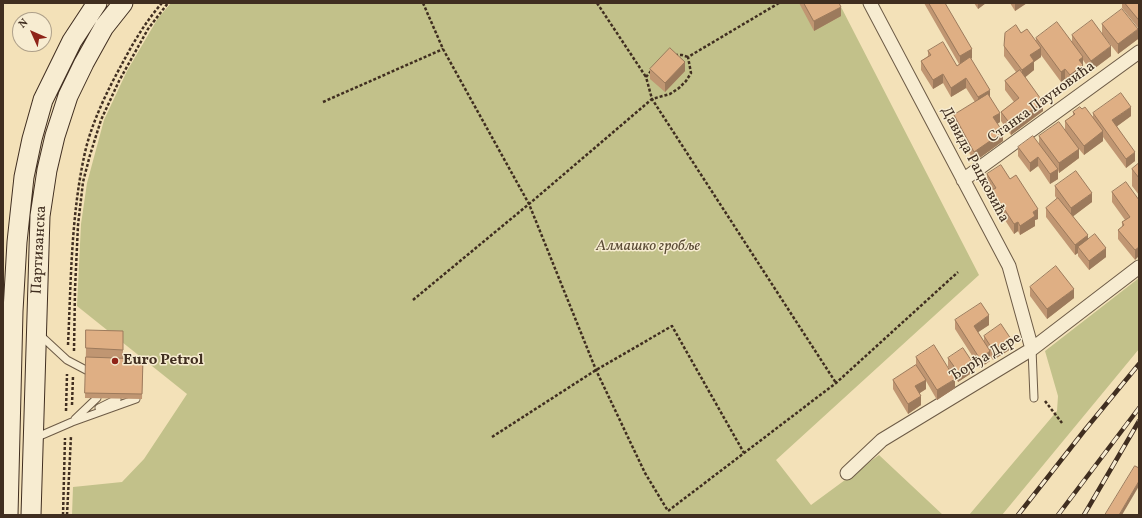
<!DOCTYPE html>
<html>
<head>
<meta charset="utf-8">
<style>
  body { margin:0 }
  #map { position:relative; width:1142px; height:518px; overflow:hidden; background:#f3e1b8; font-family:Vollkorn,serif }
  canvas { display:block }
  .frame { position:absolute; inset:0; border:4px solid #402e20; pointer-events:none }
  .north { position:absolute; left:12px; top:12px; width:40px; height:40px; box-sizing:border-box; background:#f7ecd1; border:1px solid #aea08a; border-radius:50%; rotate:315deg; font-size:11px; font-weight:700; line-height:16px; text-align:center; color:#402e20 }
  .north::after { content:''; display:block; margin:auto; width:14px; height:18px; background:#8f2418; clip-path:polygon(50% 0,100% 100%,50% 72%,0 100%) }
</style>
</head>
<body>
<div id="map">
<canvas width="1142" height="518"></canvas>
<div class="frame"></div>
<div class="north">N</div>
</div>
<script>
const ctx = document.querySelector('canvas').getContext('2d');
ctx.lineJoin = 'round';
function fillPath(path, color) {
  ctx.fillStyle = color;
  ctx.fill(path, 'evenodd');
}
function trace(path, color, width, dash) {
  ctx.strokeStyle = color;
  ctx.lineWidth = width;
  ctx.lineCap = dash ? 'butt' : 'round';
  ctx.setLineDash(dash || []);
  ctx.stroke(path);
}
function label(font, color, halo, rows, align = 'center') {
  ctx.font = font + ' Vollkorn,serif';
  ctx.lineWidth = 3;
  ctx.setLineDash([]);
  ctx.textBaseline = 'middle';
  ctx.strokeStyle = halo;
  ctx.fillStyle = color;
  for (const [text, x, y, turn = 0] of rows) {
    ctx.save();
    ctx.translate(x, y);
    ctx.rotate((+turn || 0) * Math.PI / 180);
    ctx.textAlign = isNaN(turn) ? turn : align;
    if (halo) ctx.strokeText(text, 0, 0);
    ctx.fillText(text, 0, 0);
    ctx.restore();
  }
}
fillPath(new Path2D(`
  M171,3H839L979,275L776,460L811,505L879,455L943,515H72L73,487L122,482L144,459L187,394L77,306L81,224L87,183L104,120L127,71L158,18Z
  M1139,278V349L1002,515H969L1057,411L1058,396L1045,351Z`), '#c2c18a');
const lane = new Path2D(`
  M40,335L67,360L86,370
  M1032,349L1034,398
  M99,408L117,399
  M75,419L97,398
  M35,438L72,422L136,399`);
const street = new Path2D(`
  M870,3L1009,266L1032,349
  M963,180L1139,52
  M847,473L882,440L1032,349L1139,267`);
const secondary = new Path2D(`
  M8,515L13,311L17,242L24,177L32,139L43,100L72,41L97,3
  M31,515L40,216L47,170L55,136L68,96L84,63L104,27L123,3`);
trace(lane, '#6d5b46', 9);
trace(street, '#6d5b46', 15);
trace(secondary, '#402e20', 21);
trace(new Path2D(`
  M423,3L443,49L529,204L596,370L645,473L668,511L836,383L958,272
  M597,3L646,77
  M779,3L688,57L691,73L686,81L679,88L670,94L652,99L836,383
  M675,55H682L688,57
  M323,102L443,49
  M413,300L529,204L652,99L646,77L651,71
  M68,345C71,282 71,218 84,157C90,126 107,91 122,64C133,43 146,21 162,3
  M74,351L75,289L78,225L83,182L90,155L101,120L119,81L148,29L168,3
  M1045,401L1062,423
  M72,405L73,376
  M66,411L67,374
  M492,437L596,370L672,326L744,453
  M63,515L65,438
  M67,515L71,436`), '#402e20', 2.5, [3, 2]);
trace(lane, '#f7ecd1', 7);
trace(street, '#f7ecd1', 13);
trace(secondary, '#f7ecd1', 19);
const rail = new Path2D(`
  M1018,515L1084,431L1139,364
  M1058,515L1139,408
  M1084,515L1139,421`);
trace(rail, '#402e20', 4.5);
trace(rail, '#f7ecd1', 3, [9]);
fillPath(new Path2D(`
  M799,3H839L841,16L814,31Z
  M924,3H945L972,58L971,59L990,97L1000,122L997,124L1003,141L974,162L954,124V115L975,102L966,88L951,97L943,83L933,89L921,70V61L928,56V51L957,66L959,64Z
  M974,3H986L978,9Z
  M1010,3H1027L1015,11Z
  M1122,3H1139V29L1122,8Z
  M1102,24L1138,39L1118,54L1102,34Z
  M1021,33L1036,41V38L1072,41V35L1111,56L1091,71L1083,60V74L1070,85L1065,79L1061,82L1041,55V57L1034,62V70L1025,77L1043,111L1011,135L1001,121V112L1014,102L1005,90V81L1016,72L1004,56V46Z
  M650,69L685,71L665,92L650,79Z
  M1082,109L1093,117V113L1131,116L1117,126L1135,161L1126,168L1103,137V141L1084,155L1079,149V158L1059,173L1058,170V179L1050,184L1038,166L1030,172L1018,156V147L1039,144V136L1065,130V121L1073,115V112Z
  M1139,163V195L1132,186V169Z
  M987,174L1010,179L1038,219L1035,220V226L1020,235L1018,231L1014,234L992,200V192L987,183Z
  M1055,186L1092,202L1073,216L1088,239L1106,257L1089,270L1078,256V253L1075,255L1046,217V208L1057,199L1055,196Z
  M1112,192L1139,200L1135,260L1118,239V230L1122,227V222L1125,220L1112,202Z
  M1030,287L1074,298L1047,319L1030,296Z
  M955,320L989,325L978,332L984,341V336L1011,349L993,360L990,356V361L980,368L955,329Z
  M123,344V358L143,359L142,399L85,398L86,348Z
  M916,357L955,388L937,400L926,381V389L920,393L921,405L908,414L893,389V380L916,365Z
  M948,358L973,372L958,382L948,367Z`), '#c09672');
fillPath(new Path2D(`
  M978,3H986L978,9Z
  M1015,3H1027L1015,11Z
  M841,7V16L814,31V21Z
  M1138,29V39L1118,54V44Z
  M1111,46V56L1091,71V61Z
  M1041,48V57L1034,62V70L1022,80V70L1030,55Z
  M972,49V58L960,65V56Z
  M1083,57V74L1070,85V75L1079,60Z
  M685,62V71L665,92V83Z
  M1065,69V79L1061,82V72Z
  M943,74V83L933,89V80Z
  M966,78V88L951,97V88Z
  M990,90V99L978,106V97Z
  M1043,102V111L1011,135V125Z
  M1131,107V116L1112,130V120Z
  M1000,113V122L993,127V117Z
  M1103,131V141L1084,155V146Z
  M1003,132V141L974,162V152Z
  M1079,149V158L1059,173V163Z
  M1135,152V161L1126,168V159Z
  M1038,157V166L1030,172V163Z
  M1058,169V179L1050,184V174Z
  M1092,193V202L1071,218V208Z
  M1038,209V219L1035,220V226L1020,235V226L1033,212Z
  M1018,222V231L1014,234V224Z
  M1088,235V245L1078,247V253L1075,255V245Z
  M1139,247V256L1135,260V250Z
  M1106,248V257L1089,270V261Z
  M1074,289V298L1047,319V309Z
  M989,315V325L974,335V326Z
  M1011,339V349L993,360V350Z
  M990,351V361L980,368V359Z
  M973,363V372L958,382V372Z
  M955,379V388L937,400V390Z
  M926,380V389L915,396V386Z
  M921,396V405L908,414V404Z
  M1139,481V486L1122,515H1119Z`), '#9c7a5c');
const building = new Path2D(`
  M804,3H839L841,7L814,21Z
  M929,3H945L972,49L960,56Z
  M1125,3H1139V20Z
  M1122,9L1138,29L1118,44L1102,24Z
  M1092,20L1111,46L1091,61L1072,35Z
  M1057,22L1083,57L1079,60L1083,65L1070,75L1065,69L1061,72L1036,38Z
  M1016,25L1021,33L1027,29L1041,48L1030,55L1034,61L1022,70L1004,46L1005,33Z
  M943,42L957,66L970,57L990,90L978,97L966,78L951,88L943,74L933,80L921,61L931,55L928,51Z
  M670,48L685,62L665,83L650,69Z
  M1020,70L1043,102L1011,125L1001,112L1019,98L1005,81Z
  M1121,93L1131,107L1112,120L1135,152L1126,159L1093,113Z
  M988,94L1000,113L993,117L1003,132L974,152L954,115Z
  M1080,107L1082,109L1085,107L1103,131L1084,146L1065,121L1075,114L1073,112Z
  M1059,122L1079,149L1059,163L1039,136Z
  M1033,136L1058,169L1050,174L1038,157L1030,163L1018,147Z
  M1139,163V178L1132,169Z
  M1001,165L1010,179L1016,175L1038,209L1033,212L1035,216L1020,226L1018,222L1014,224L992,190L996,188L987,174Z
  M1076,171L1092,193L1071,208L1055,186Z
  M1126,182L1139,200V247L1135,250L1118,230L1124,225L1122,222L1130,217L1112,192Z
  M1058,198L1088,235L1075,245L1046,208Z
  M1095,234L1106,248L1089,261L1078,247Z
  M1056,266L1074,289L1047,309L1030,287Z
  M981,303L989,315L974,326L990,351L980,359L955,320Z
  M1001,324L1011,339L993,350L984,336Z
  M86,330L123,331V350L86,348Z
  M934,345L955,379L937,390L916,357Z
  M963,348L973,363L958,372L948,358Z
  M86,357L143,359L142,394L85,393Z
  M916,365L926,380L915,386L921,396L908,404L893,380Z
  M1135,466L1139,468V481L1119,515H1105Z`);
fillPath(building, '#dfaf84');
trace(building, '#9c7a5c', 1);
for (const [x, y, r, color] of [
  [115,361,4,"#8f2418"]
]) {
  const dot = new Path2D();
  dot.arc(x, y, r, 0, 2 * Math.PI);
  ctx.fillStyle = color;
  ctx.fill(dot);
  trace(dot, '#f7ecd1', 1.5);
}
label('15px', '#402e20', '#f7ecd1', [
  ["Станка Пауновића",1042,103,-36],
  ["Давида Рацковића",974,165,62],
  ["Партизанска",40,250,-87],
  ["Ђорђа Дере",986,358,-31]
]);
label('italic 15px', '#5a4b35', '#f7ecd1', [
  ["Алмашко гробље",648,247]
]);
label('bold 15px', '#402e20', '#f7ecd1', [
  ["Euro Petrol",123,361]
], 'left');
</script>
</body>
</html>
